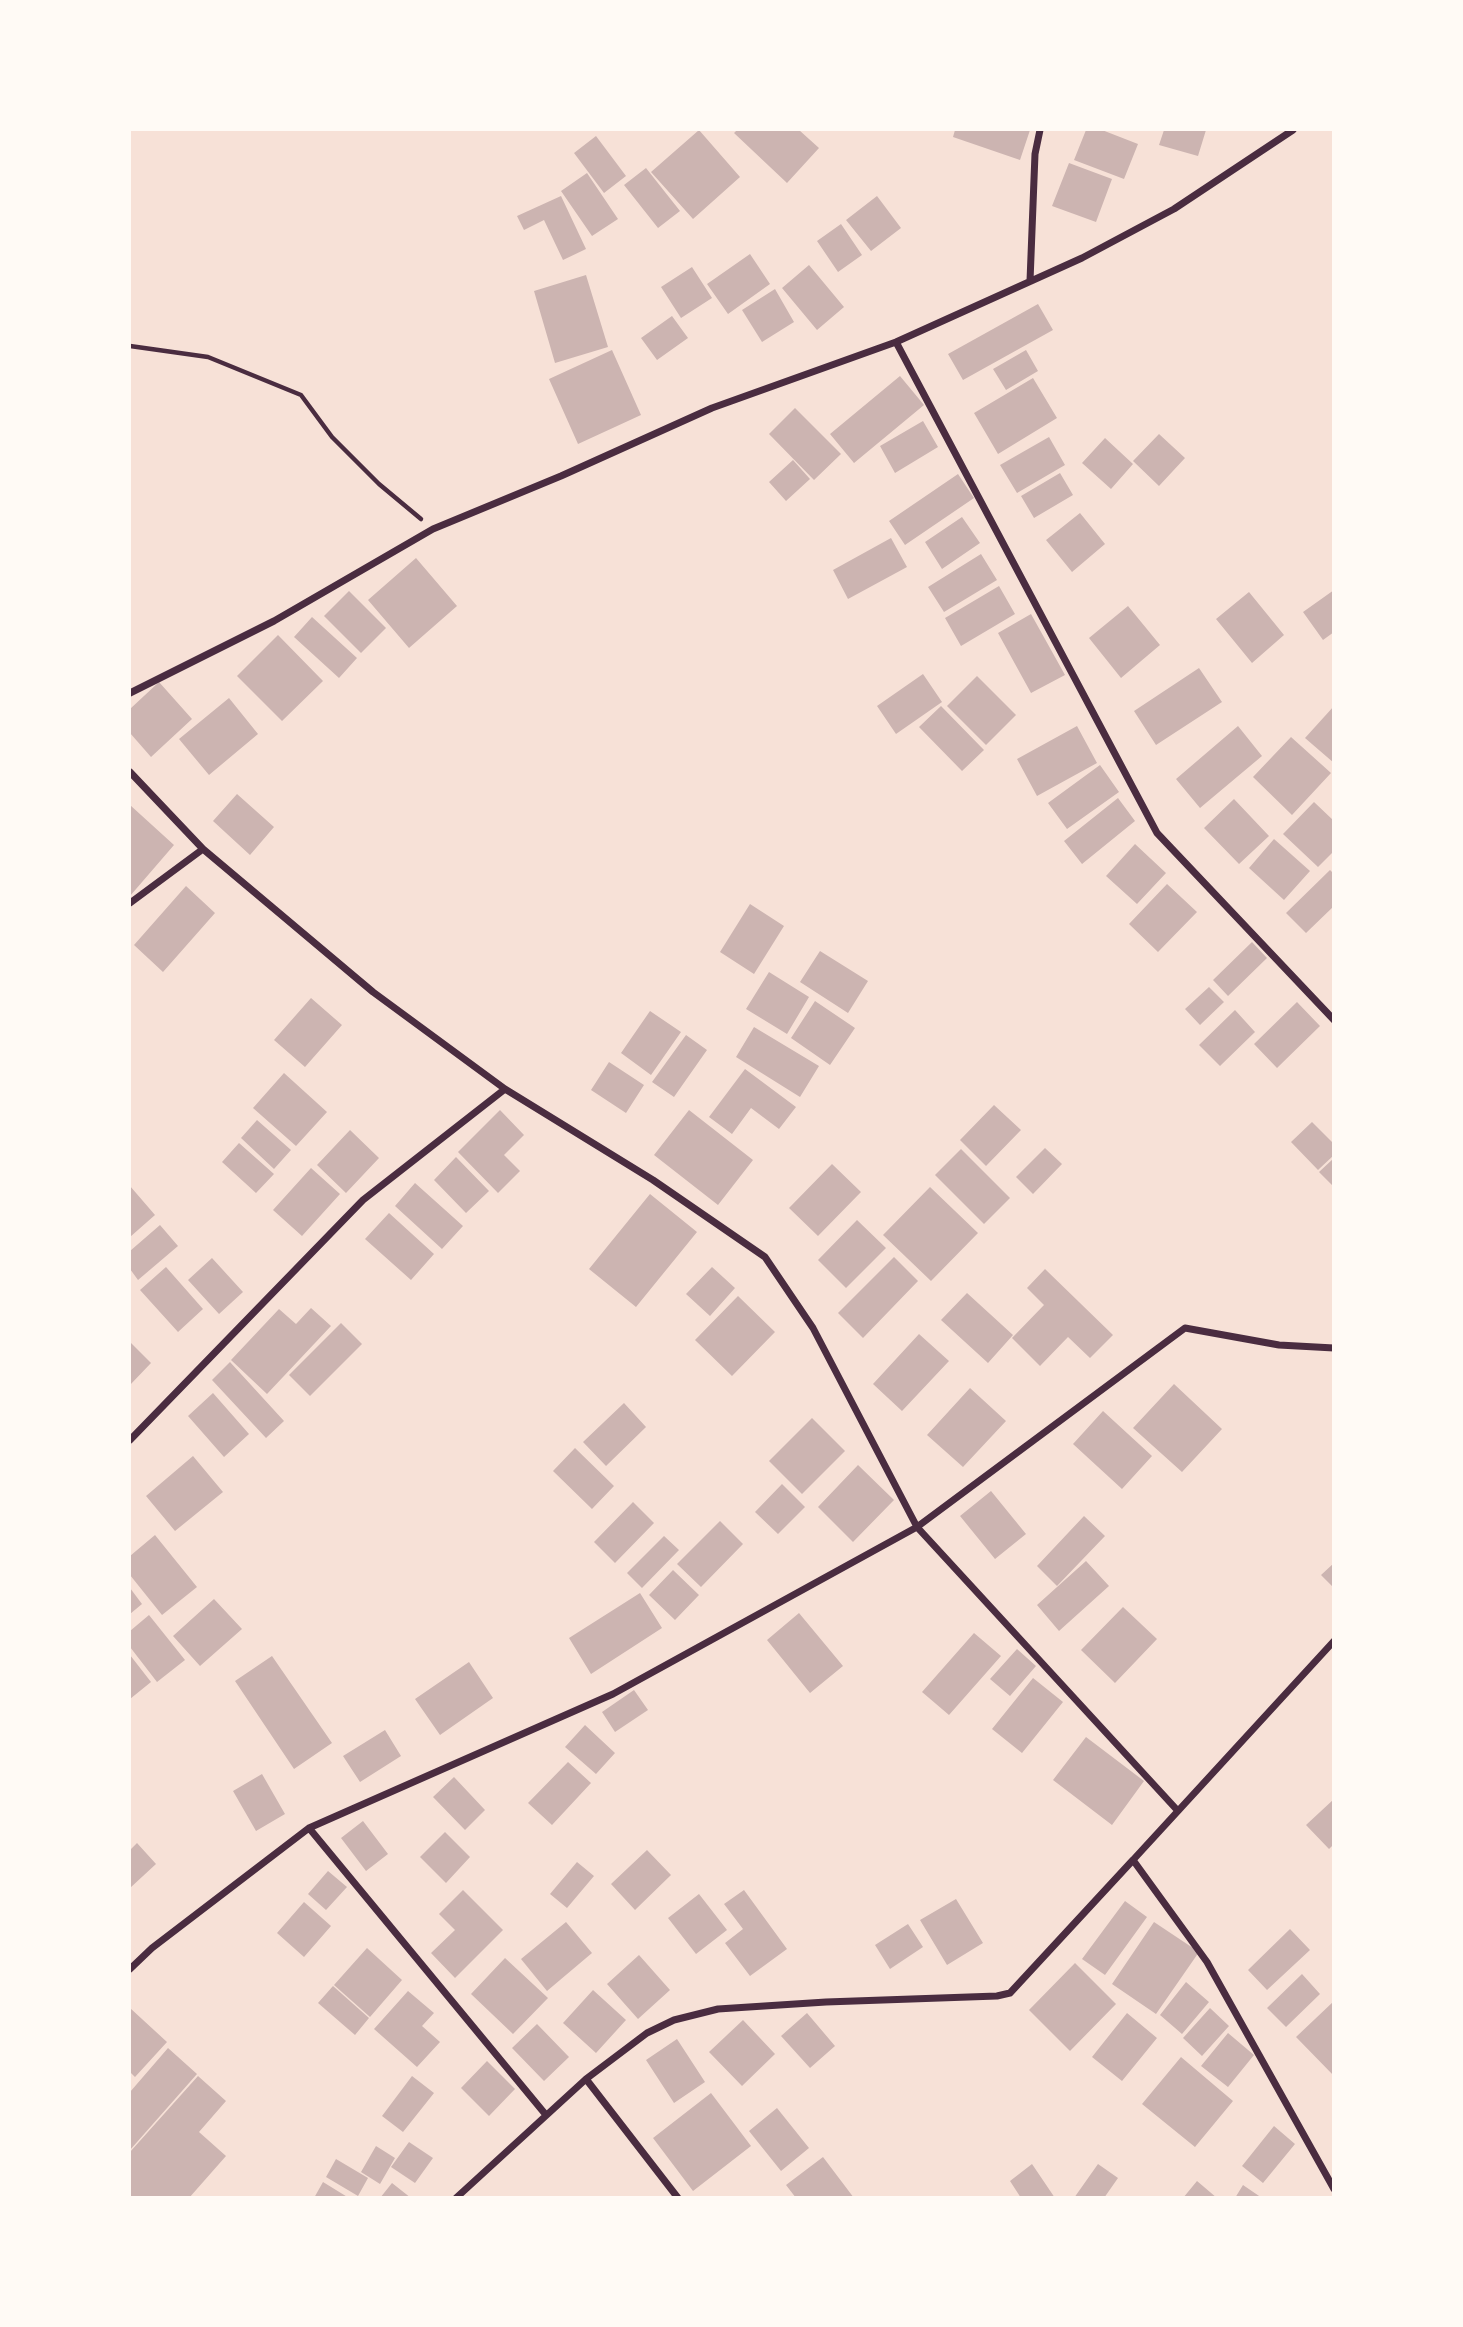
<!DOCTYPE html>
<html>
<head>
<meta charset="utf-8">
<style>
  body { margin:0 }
  #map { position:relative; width:1463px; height:2327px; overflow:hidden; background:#f7e1d7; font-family:Ubuntu,sans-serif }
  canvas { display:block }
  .frame { position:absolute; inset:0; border:131px solid #fffaf5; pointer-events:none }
</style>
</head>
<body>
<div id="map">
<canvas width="1463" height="2327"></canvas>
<div class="frame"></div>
</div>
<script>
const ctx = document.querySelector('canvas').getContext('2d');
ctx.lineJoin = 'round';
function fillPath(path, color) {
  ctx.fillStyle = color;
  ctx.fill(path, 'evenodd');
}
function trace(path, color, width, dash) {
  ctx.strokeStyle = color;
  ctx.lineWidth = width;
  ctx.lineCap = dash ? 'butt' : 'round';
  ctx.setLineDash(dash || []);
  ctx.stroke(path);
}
fillPath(new Path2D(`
  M699,130L740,177L693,219L651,172Z
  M737,130H799L819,148L787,183L734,133Z
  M955,130H1030L1020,160L953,137Z
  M1086,130H1102L1138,144L1124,179L1074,160Z
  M1164,130H1206L1198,156L1159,145Z
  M596,136L626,176L604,193L574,153Z
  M1069,163L1112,179L1096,222L1052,206Z
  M646,168L680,211L658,228L624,185Z
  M587,173L618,219L592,236L561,191Z
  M561,196L586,249L563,260L544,220L524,230L517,216Z
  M877,196L901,228L871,251L846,220Z
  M841,224L862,255L838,272L817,241Z
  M750,254L770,284L728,314L707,284Z
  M809,265L844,307L817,330L782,288Z
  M692,267L712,298L681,318L661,287Z
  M586,275L608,347L555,363L534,291Z
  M775,289L794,322L762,342L742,310Z
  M1038,304L1053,330L963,380L948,354Z
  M672,316L688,338L657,360L641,338Z
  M612,350L641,415L578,444L549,379Z
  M1026,350L1038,371L1006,390L993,369Z
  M900,376L924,405L854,463L830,434Z
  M1033,378L1057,418L998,454L974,413Z
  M795,408L841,454L814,480L769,434Z
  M923,421L938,447L895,473L880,446Z
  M1159,434L1185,458L1159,486L1133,461Z
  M1049,437L1065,465L1017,493L1000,465Z
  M1105,438L1133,464L1111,489L1082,463Z
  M793,460L810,479L786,501L769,482Z
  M1060,473L1073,495L1034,518L1021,496Z
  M958,474L974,498L905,545L889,521Z
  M1080,513L1105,544L1072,572L1046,540Z
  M962,517L980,543L942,569L925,542Z
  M891,538L907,567L848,599L833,570Z
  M981,554L997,580L944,612L928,587Z
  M416,558L457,606L409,648L368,600Z
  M999,586L1015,614L961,646L945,618Z
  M1334,590V632L1323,640L1303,612Z
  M349,591L386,628L361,653L324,616Z
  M1249,592L1284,635L1252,663L1216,619Z
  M1128,606L1160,645L1121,678L1089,638Z
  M1031,614L1065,675L1031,693L998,633Z
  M312,617L357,658L339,678L294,637Z
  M278,635L323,681L282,721L237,676Z
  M1199,668L1222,702L1156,745L1134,711Z
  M923,674L942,702L896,734L877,706Z
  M977,676L1016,715L986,745L947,706Z
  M159,682L192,719L151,757L130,733V709Z
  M229,698L258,734L209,775L179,739Z
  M941,706L984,750L962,771L919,727Z
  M1334,706V763L1305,738Z
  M1077,726L1097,763L1037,796L1017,759Z
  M1238,726L1262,756L1200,808L1176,779Z
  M1291,737L1331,773L1292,815L1253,777Z
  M1100,765L1119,792L1067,829L1048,803Z
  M237,794L274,827L250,855L213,821Z
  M1118,798L1135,821L1082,864L1064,841Z
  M1234,799L1269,836L1239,864L1204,828Z
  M1314,802L1334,821V851L1318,867L1283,834Z
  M130,805L174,845L130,896Z
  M1274,839L1310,871L1284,900L1249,868Z
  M1135,844L1166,873L1137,904L1106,876Z
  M1330,870L1334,874V906L1306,933L1286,913Z
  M1167,884L1197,912L1158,952L1129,924Z
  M186,886L215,913L163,972L134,945Z
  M750,904L784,926L754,974L720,952Z
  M1252,942L1267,958L1228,996L1213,980Z
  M820,951L868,981L848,1013L800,982Z
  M769,972L809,997L787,1034L746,1009Z
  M1209,987L1224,1002L1200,1025L1185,1009Z
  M311,998L342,1025L305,1067L274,1040Z
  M815,1001L855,1028L830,1065L791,1038Z
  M1297,1002L1320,1026L1277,1068L1254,1044Z
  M1235,1010L1255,1032L1220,1066L1199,1045Z
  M650,1011L681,1032L651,1075L621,1053Z
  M754,1027L819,1066L800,1097L736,1057Z
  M686,1035L707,1050L674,1097L652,1082Z
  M609,1062L644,1085L626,1113L591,1090Z
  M745,1069L796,1107L779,1129L751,1108L732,1134L709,1117Z
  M284,1073L327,1112L296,1146L253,1108Z
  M994,1105L1021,1130L986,1166L960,1140Z
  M500,1110L524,1135L504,1155L520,1171L498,1193L458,1152Z
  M689,1110L753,1160L718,1205L654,1155Z
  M257,1120L291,1150L274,1169L241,1138Z
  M1312,1122L1334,1144V1155L1318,1170L1291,1142Z
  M350,1130L379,1158L346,1193L317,1165Z
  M239,1143L274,1174L256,1193L222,1162Z
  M1045,1148L1062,1164L1033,1194L1016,1177Z
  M961,1149L1010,1198L984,1224L935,1175Z
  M456,1157L489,1191L466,1213L434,1180Z
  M1334,1158V1187L1319,1172Z
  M832,1164L861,1192L818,1236L789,1208Z
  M311,1168L340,1194L302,1236L273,1210Z
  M415,1183L463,1226L442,1249L395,1206Z
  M130,1186L155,1215L130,1237Z
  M930,1187L978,1233L931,1281L883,1235Z
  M650,1194L697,1232L636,1307L589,1269Z
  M389,1213L434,1254L411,1280L365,1239Z
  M857,1220L886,1248L846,1288L818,1260Z
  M160,1225L178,1246L138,1280L130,1269V1251Z
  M894,1257L918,1281L863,1338L838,1313Z
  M212,1258L243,1292L219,1314L188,1280Z
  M166,1267L203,1309L178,1332L140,1290Z
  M712,1267L735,1288L710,1316L686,1294Z
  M1045,1269L1113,1335L1090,1358L1068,1337L1040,1366L1012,1338L1044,1305L1027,1288Z
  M967,1293L1013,1335L988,1363L941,1320Z
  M738,1296L775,1332L732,1376L695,1340Z
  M311,1308L331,1326L267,1394L231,1360L279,1309L296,1324Z
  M341,1323L362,1344L310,1396L289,1375Z
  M919,1334L949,1361L902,1411L873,1384Z
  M130,1342L151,1363L130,1385Z
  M230,1362L284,1421L266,1438L212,1380Z
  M1174,1384L1222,1429L1182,1472L1133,1428Z
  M970,1388L1006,1421L963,1467L927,1435Z
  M213,1393L249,1434L224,1457L188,1416Z
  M624,1403L646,1427L606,1466L583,1442Z
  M1103,1411L1152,1456L1122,1489L1073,1444Z
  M812,1418L845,1451L802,1494L769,1461Z
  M575,1448L614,1486L592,1509L553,1471Z
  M193,1456L223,1492L175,1531L146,1496Z
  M858,1465L894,1500L853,1542L818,1507Z
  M782,1484L805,1507L778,1534L755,1512Z
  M991,1491L1026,1534L995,1559L960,1516Z
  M633,1502L654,1523L615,1563L594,1542Z
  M1084,1516L1105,1536L1057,1586L1037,1566Z
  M720,1521L743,1544L701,1587L677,1564Z
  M155,1535L197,1587L162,1615L130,1575V1556Z
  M664,1536L679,1550L642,1588L627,1573Z
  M1086,1561L1109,1586L1059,1631L1037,1605Z
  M1334,1563V1588L1321,1575Z
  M673,1570L699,1595L675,1620L649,1595Z
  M130,1588L142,1604L130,1614Z
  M640,1593L662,1628L591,1674L569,1638Z
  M214,1599L242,1629L200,1666L173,1636Z
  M1123,1607L1157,1639L1115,1683L1081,1650Z
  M799,1613L843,1666L810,1693L767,1640Z
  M149,1615L185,1660L157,1682L130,1647V1631Z
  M974,1633L1001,1656L949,1715L922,1692Z
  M1017,1649L1036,1666L1010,1696L990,1679Z
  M130,1655L151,1682L130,1699Z
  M272,1656L332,1743L294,1769L235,1681Z
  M469,1662L493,1698L440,1735L415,1699Z
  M1033,1678L1063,1702L1022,1753L992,1729Z
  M634,1690L648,1710L615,1732L602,1712Z
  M585,1725L615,1753L596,1774L565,1747Z
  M385,1730L401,1756L360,1782L343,1756Z
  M1086,1737L1144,1781L1112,1825L1053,1780Z
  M568,1762L591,1783L552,1825L528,1803Z
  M262,1774L285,1814L256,1831L233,1791Z
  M454,1777L485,1810L465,1830L433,1797Z
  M1334,1799V1844L1329,1849L1306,1825Z
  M363,1821L388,1854L366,1871L341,1838Z
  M445,1832L470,1857L446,1883L420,1857Z
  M137,1843L156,1864L130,1888V1850Z
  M647,1850L671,1875L635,1910L611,1884Z
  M577,1862L594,1876L567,1908L550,1894Z
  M328,1871L347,1887L326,1910L308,1894Z
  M463,1890L503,1930L455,1978L431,1953L455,1930L439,1914Z
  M744,1890L787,1949L750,1976L725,1943L743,1929L724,1904Z
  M699,1894L727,1930L696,1954L668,1918Z
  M956,1899L983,1943L947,1965L920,1920Z
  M1125,1901L1147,1917L1105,1975L1082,1959Z
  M304,1902L331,1926L304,1957L277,1933Z
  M566,1922L592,1953L547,1991L521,1959Z
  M1154,1922L1199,1952L1156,2014L1112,1984Z
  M908,1924L923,1947L890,1969L875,1945Z
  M1290,1929L1310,1950L1267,1990L1248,1970Z
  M367,1948L402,1980L370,2017L334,1985Z
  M639,1955L670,1990L638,2019L607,1984Z
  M505,1958L548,1998L513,2034L471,1994Z
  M1075,1963L1116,2004L1070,2051L1029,2010Z
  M1302,1974L1320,1994L1286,2027L1267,2008Z
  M1186,1982L1209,2002L1182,2034L1160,2015Z
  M333,1986L369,2018L355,2035L318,2003Z
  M593,1990L626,2020L596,2053L563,2023Z
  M408,1991L434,2013L422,2026L440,2042L417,2067L374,2029Z
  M1334,2001V2076L1296,2037Z
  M130,2008L167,2042L135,2077L130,2072Z
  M1210,2008L1229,2026L1202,2056L1183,2038Z
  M807,2013L835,2046L810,2068L781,2036Z
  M1127,2013L1157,2038L1122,2081L1092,2057Z
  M743,2020L775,2054L742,2086L709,2052Z
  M537,2024L569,2057L544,2081L512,2048Z
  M1228,2033L1254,2055L1228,2087L1201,2066Z
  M677,2039L705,2082L674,2103L646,2060Z
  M168,2048L197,2074L130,2150V2092Z
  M1181,2057L1233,2101L1195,2147L1142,2104Z
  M487,2061L515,2089L489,2116L461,2088Z
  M198,2076L226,2101L199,2132L226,2156L189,2198H130V2152Z
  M412,2076L434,2093L403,2132L382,2116Z
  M711,2093L751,2146L693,2191L653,2138Z
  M777,2108L809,2148L781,2171L749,2131Z
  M1274,2126L1295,2144L1263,2183L1242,2166Z
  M409,2142L433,2158L415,2183L391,2167Z
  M376,2146L395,2158L380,2184L361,2172Z
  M823,2157L854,2198H796L786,2185Z
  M336,2159L368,2178L358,2196L326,2177Z
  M1032,2164L1055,2198H1021L1010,2181Z
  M1098,2164L1118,2178L1104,2198H1074Z
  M1197,2181L1217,2198H1183Z
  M323,2182L349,2198H314Z
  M392,2183L411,2198H380Z
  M1243,2185L1262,2198H1235Z`), '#ccb4b1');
trace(new Path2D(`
  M130,346L208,357L301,395L332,437L379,484L421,519`), '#4a2c40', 4.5);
trace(new Path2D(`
  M1030,281L1035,154L1040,130
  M896,342L1157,833L1334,1020
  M130,693L274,621L433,529L561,476L712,408L896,342L1082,258L1174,209L1293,130
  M130,772L203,849L373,992L505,1089L653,1180L765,1257L813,1328L917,1527L1178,1811
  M130,903L203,849
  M130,1440L363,1200L505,1089
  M1334,1641L1133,1860L1207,1962L1334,2189
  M309,1828L546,2115
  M130,1969L152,1948L309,1828L613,1694L917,1527L1185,1328L1279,1345L1334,1348
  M586,2079L678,2198
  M456,2198L586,2079L647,2033L674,2020L718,2009L826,2002L997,1996L1010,1993L1133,1860`), '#4a2c40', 7);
</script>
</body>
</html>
